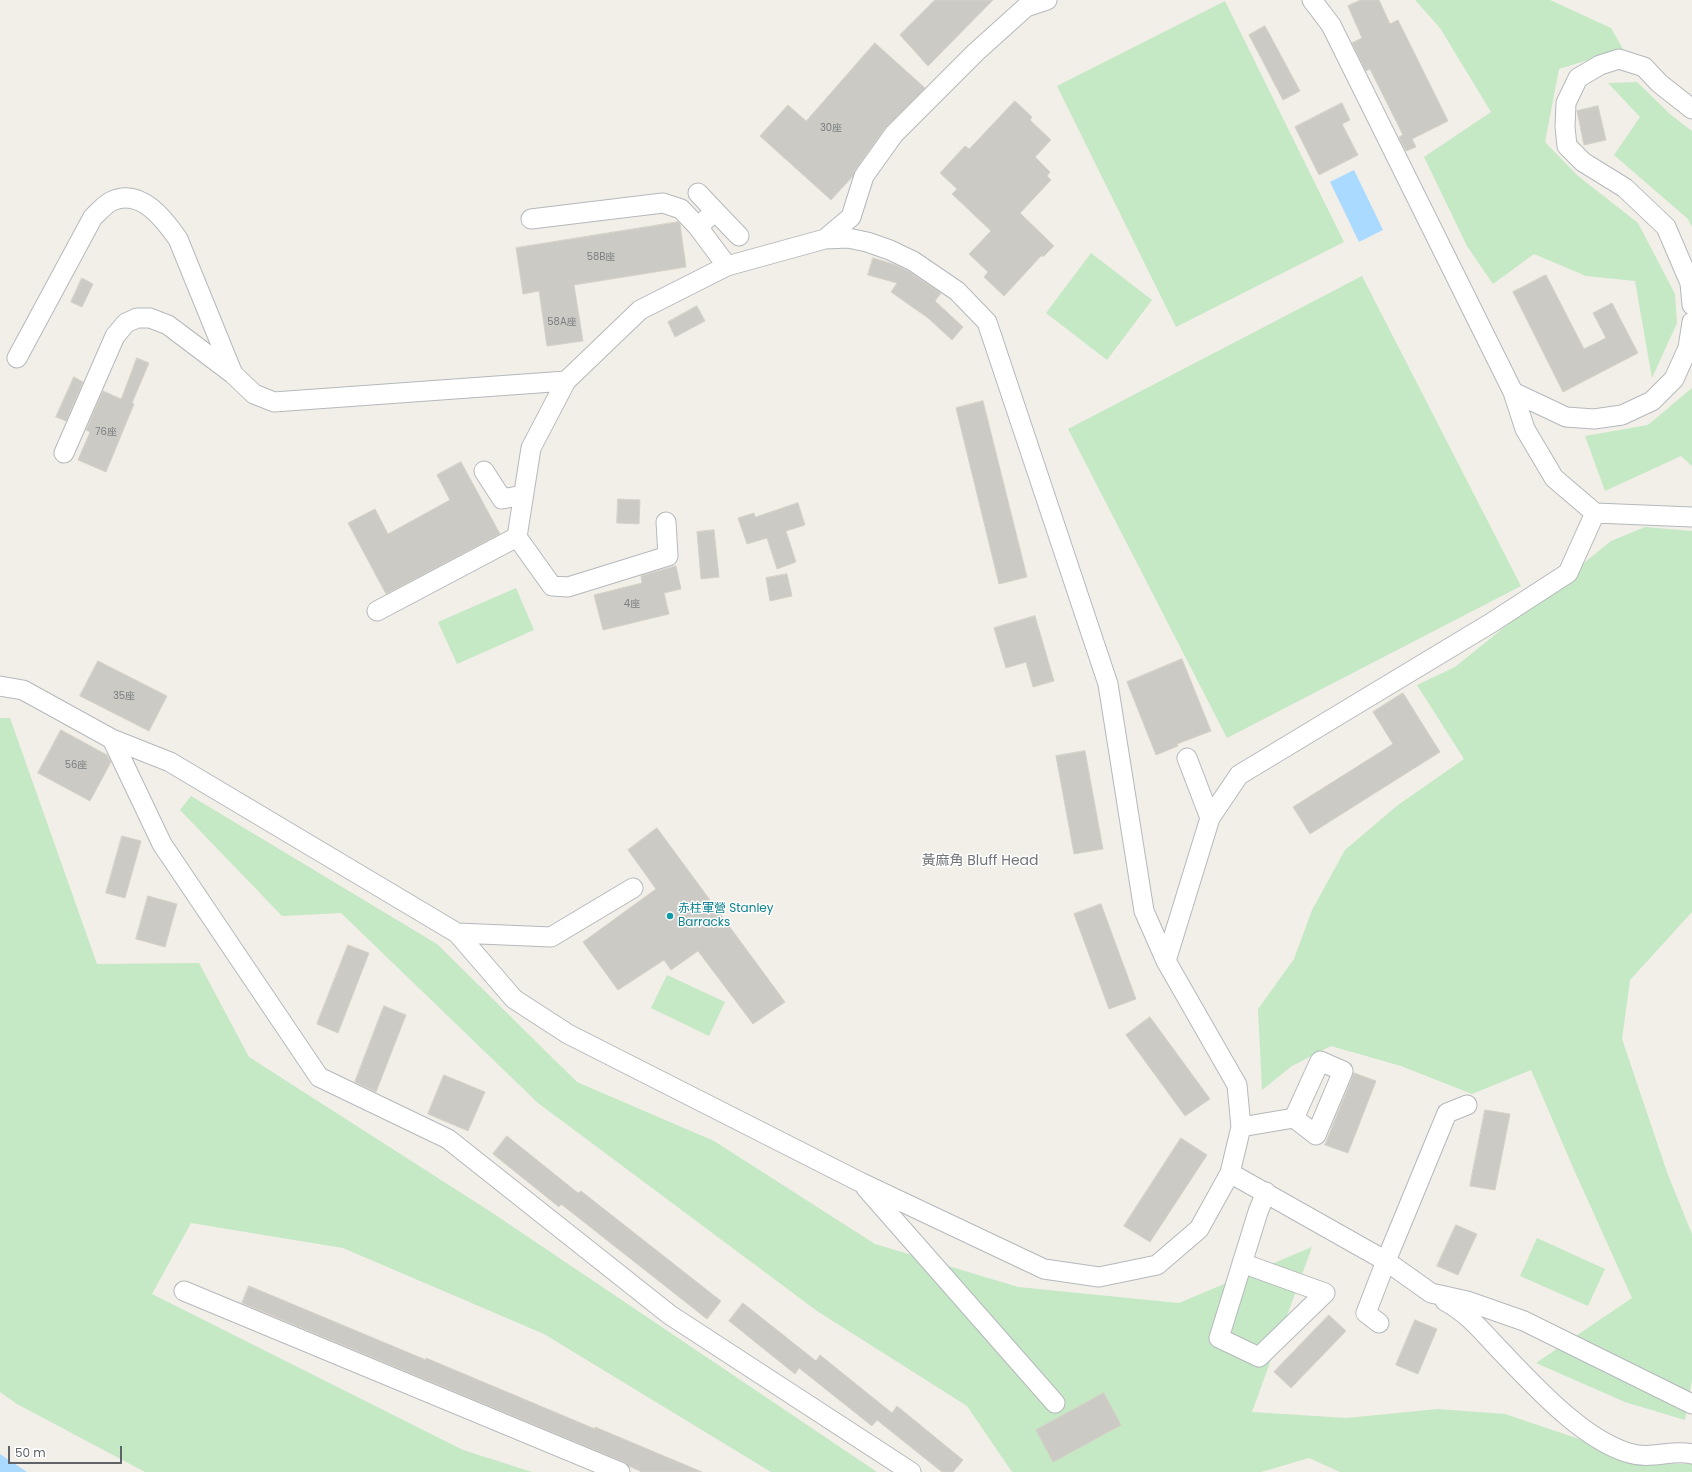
<!DOCTYPE html>
<html>
<head>
<meta charset="utf-8">
<style>
  body { margin:0 }
  #map { position:relative; width:1692px; height:1472px; overflow:hidden; background:#f1efe8; font-family:Poppins,sans-serif }
  canvas { display:block }
  .scale { position:absolute; left:8px; top:1446px; width:114px; height:18px; box-sizing:border-box; border:2px solid #5f6368; border-top:0; padding-left:5px; font-size:12px; line-height:14px; white-space:nowrap; color:#5f6368; -webkit-text-stroke:3px #fff; paint-order:stroke }
</style>
</head>
<body>
<div id="map">
<canvas width="1692" height="1472"></canvas>
<div class="scale">50 m</div>
</div>
<script>
const ctx = document.querySelector('canvas').getContext('2d');
ctx.lineJoin = 'round';
function fillPath(path, color) {
  ctx.fillStyle = color;
  ctx.fill(path, 'evenodd');
}
function trace(path, color, width, dash) {
  ctx.strokeStyle = color;
  ctx.lineWidth = width;
  ctx.lineCap = dash ? 'butt' : 'round';
  ctx.setLineDash(dash || []);
  ctx.stroke(path);
}
function label(font, color, halo, rows, align = 'center') {
  ctx.font = font + ' Poppins,"Noto Sans TC",sans-serif';
  ctx.lineWidth = 3;
  ctx.setLineDash([]);
  ctx.textBaseline = 'middle';
  ctx.strokeStyle = halo;
  ctx.fillStyle = color;
  for (const [text, x, y, turn = 0] of rows) {
    ctx.save();
    ctx.translate(x, y);
    ctx.rotate((+turn || 0) * Math.PI / 180);
    ctx.textAlign = isNaN(turn) ? turn : align;
    if (halo) ctx.strokeText(text, 0, 0);
    ctx.fillText(text, 0, 0);
    ctx.restore();
  }
}
fillPath(new Path2D(`
  M1415,0H1550L1611,28L1623,49L1559,69L1545,142L1578,176L1638,223L1675,294L1677,323L1652,378L1635,281L1586,276L1534,254L1493,284L1467,246L1424,157L1491,112L1440,28Z
  M1225,1L1344,242L1176,327L1057,86Z
  M1637,82L1671,115L1692,131V227L1688,219L1614,155L1640,117L1608,83Z
  M1091,253L1152,300L1107,360L1046,313Z
  M1362,276L1521,586L1227,738L1068,429Z
  M1692,388V466L1681,456L1605,491L1585,436L1648,425Z
  M1645,527L1692,531V912L1630,980L1622,1039L1668,1175L1692,1234V1380L1685,1420L1625,1402L1536,1363L1632,1298L1575,1172L1531,1070L1472,1094L1401,1066L1331,1046L1292,1066L1262,1090L1258,1009L1294,959L1312,910L1345,850L1398,805L1464,759L1417,685L1455,667L1611,541Z
  M516,588L534,630L457,664L438,622Z
  M0,718H10L97,964L199,963L249,1057L491,1212L877,1472H771L544,1334L343,1248L191,1223L152,1294L463,1450L532,1472H145L17,1404L0,1392Z
  M191,796L437,944L577,1082L714,1141L875,1244L1018,1287L1179,1303L1312,1247L1252,1412L1346,1418L1438,1409L1505,1414L1650,1463L1692,1464V1472H1340L1309,1458L1261,1472H1012L967,1406L817,1311L538,1103L341,913L282,916L180,810Z
  M667,975L725,1002L709,1036L651,1008Z
  M1537,1238L1605,1269L1588,1306L1520,1276Z`), '#c5e8c5');
fillPath(new Path2D(`
  M1354,170L1383,230L1359,242L1330,182Z
  M0,1454L27,1472H0Z`), '#aadaff');
const building = new Path2D(`
  M935,0H993L928,66L900,35Z
  M1361,0H1379L1390,24L1398,20L1448,121L1412,139L1416,147L1406,151L1399,137L1403,135L1370,69L1366,71L1352,43L1362,38L1348,6Z
  M1265,26L1300,91L1283,100L1249,35Z
  M875,43L925,88L885,128L855,170L853,176L831,200L760,136L788,105L806,121Z
  M1015,101L1032,117L1030,120L1051,140L1035,157L1050,172L1047,176L1051,180L1020,213L1054,246L1043,257L1042,255L1004,296L984,277L988,272L969,254L991,231L952,194L957,189L940,173L965,146L969,149Z
  M1342,103L1350,120L1342,124L1358,155L1319,175L1295,127Z
  M1598,106L1606,140L1584,145L1577,111Z
  M678,222L680,224L686,267L574,285L583,341L547,346L539,291L523,294L516,248Z
  M873,258L896,265L908,271L941,293L935,301L963,327L952,340L928,318L891,292L897,283L868,275Z
  M1546,275L1584,349L1606,338L1593,313L1612,303L1638,353L1563,392L1513,292Z
  M82,278L93,284L82,307L71,302Z
  M697,306L705,321L675,337L668,322Z
  M137,358L149,363L132,403L134,404L106,472L78,460L90,432L86,430L103,391L121,399Z
  M74,377L83,382L66,421L56,417Z
  M983,401L1027,577L999,584L956,408Z
  M461,462L500,534L386,594L348,523L375,509L388,534L450,500L437,475Z
  M618,499L640,500L639,524L617,523Z
  M798,503L805,525L786,531L796,562L777,569L767,538L747,544L738,518L754,513L755,517Z
  M714,530L719,577L701,579L697,532Z
  M676,566L681,589L664,593L669,614L603,630L594,595L642,583L641,576Z
  M787,574L792,596L770,601L766,578Z
  M1035,616L1054,681L1033,687L1026,662L1006,668L994,628Z
  M1182,659L1211,731L1177,744L1178,746L1156,755L1127,682Z
  M98,661L167,696L149,731L80,696Z
  M1403,693L1440,752L1310,834L1293,807L1393,744L1373,712Z
  M61,730L107,755L111,762L90,801L38,773Z
  M1085,751L1103,849L1074,854L1056,756Z
  M657,828L785,1002L753,1024L698,951L671,970L664,960L618,990L583,942L656,889L628,850Z
  M122,836L141,841L125,898L106,893Z
  M148,896L177,904L165,947L136,939Z
  M1101,904L1136,999L1109,1009L1074,914Z
  M348,945L369,953L338,1033L317,1024Z
  M384,1006L406,1015L376,1092L355,1082Z
  M1150,1017L1210,1099L1185,1116L1126,1035Z
  M1354,1073L1376,1081L1348,1153L1325,1145Z
  M444,1075L485,1092L468,1131L428,1114Z
  M1485,1110L1510,1114L1495,1190L1470,1186Z
  M507,1136L578,1193L581,1191L721,1301L707,1319L561,1204L559,1207L493,1154Z
  M1181,1138L1207,1155L1150,1242L1124,1226Z
  M1456,1225L1477,1234L1458,1275L1437,1266Z
  M249,1286L426,1360V1358L595,1429V1427L702,1472H642L629,1466L624,1462L242,1303Z
  M743,1303L816,1361L820,1355L892,1413L897,1406L963,1460L953,1472H942L877,1420L872,1426L799,1368L795,1374L729,1321Z
  M1329,1315L1346,1331L1291,1388L1274,1372Z
  M1415,1320L1437,1329L1418,1374L1396,1365Z
  M1104,1393L1121,1425L1053,1462L1036,1430Z`);
fillPath(building, '#cccac5');
trace(building, '#d6d1c6', 1);
const minor = new Path2D(`
  M1312,0L1331,25L1513,392L1525,429L1554,478L1595,513
  M1692,109L1659,83L1644,67L1619,59L1600,65L1578,78L1566,103L1565,127L1567,146L1583,162L1625,188L1666,227L1690,283L1692,305
  M715,211L739,236
  M531,219L663,203L681,209L698,227L727,266
  M698,227L715,211L698,193
  M825,239L851,217L864,176L894,134L976,52L1026,7L1047,0
  M1513,392L1566,417L1594,419L1622,415L1652,401L1674,379L1688,348L1692,322
  M64,453L115,336L126,323L137,318H150L168,325L233,374
  M484,471L502,499L523,495
  M517,537L552,586L568,587L668,556L666,522
  M377,611L517,537L531,448L566,381
  M0,686L23,690L112,739L170,762L457,933L514,999L568,1034L860,1182L1044,1269L1099,1277L1157,1265L1199,1229L1230,1173L1241,1127L1237,1085L1166,961L1144,911L1108,684L987,322L957,291L913,261L890,250L867,242L848,238L825,239L727,266L640,310L566,381L274,402L254,394L233,374L178,239C164,219 141,188 112,201C105,204 99,212 93,217L17,358
  M112,739L162,844L319,1077L448,1139L670,1315L911,1472
  M1187,758L1210,818
  M457,933L551,937L633,888
  M1166,961L1210,818L1239,775L1491,623L1568,573L1595,513L1692,517
  M1241,1127L1294,1118L1316,1135L1343,1071L1320,1061L1294,1118
  M1230,1173L1386,1261L1431,1293L1467,1301L1524,1321L1692,1404
  M866,1188L1055,1403
  M1242,1263L1325,1293L1259,1357L1219,1338L1258,1212L1266,1192
  M184,1291L620,1472
  M1445,1301C1466,1312 1481,1330 1497,1347C1531,1382 1581,1439 1629,1453C1651,1460 1672,1449 1692,1454
  M1379,1323L1366,1313L1386,1261L1447,1113L1467,1105`);
trace(minor, '#b5b8bc', 21);
trace(minor, '#fff', 19);
for (const [x, y, r, color] of [
  [670,916,4,"#0f9aa8"]
]) {
  const dot = new Path2D();
  dot.arc(x, y, r, 0, 2 * Math.PI);
  ctx.fillStyle = color;
  ctx.fill(dot);
  trace(dot, '#fff', 1.5);
}
label('10px', '#7a7d7f', null, [
  ["30座",831,128],
  ["58B座",601,257],
  ["58A座",562,322],
  ["76座",106,432],
  ["4座",632,604],
  ["35座",124,696],
  ["56座",76,765]
]);
label('12px', '#0d838f', '#fff', [
  ["赤柱軍營 Stanley",678,909],
  ["Barracks",678,923]
], 'left');
label('14px', '#70757a', '#fff', [
  ["黃麻角 Bluff Head",980,861]
]);
</script>
</body>
</html>
